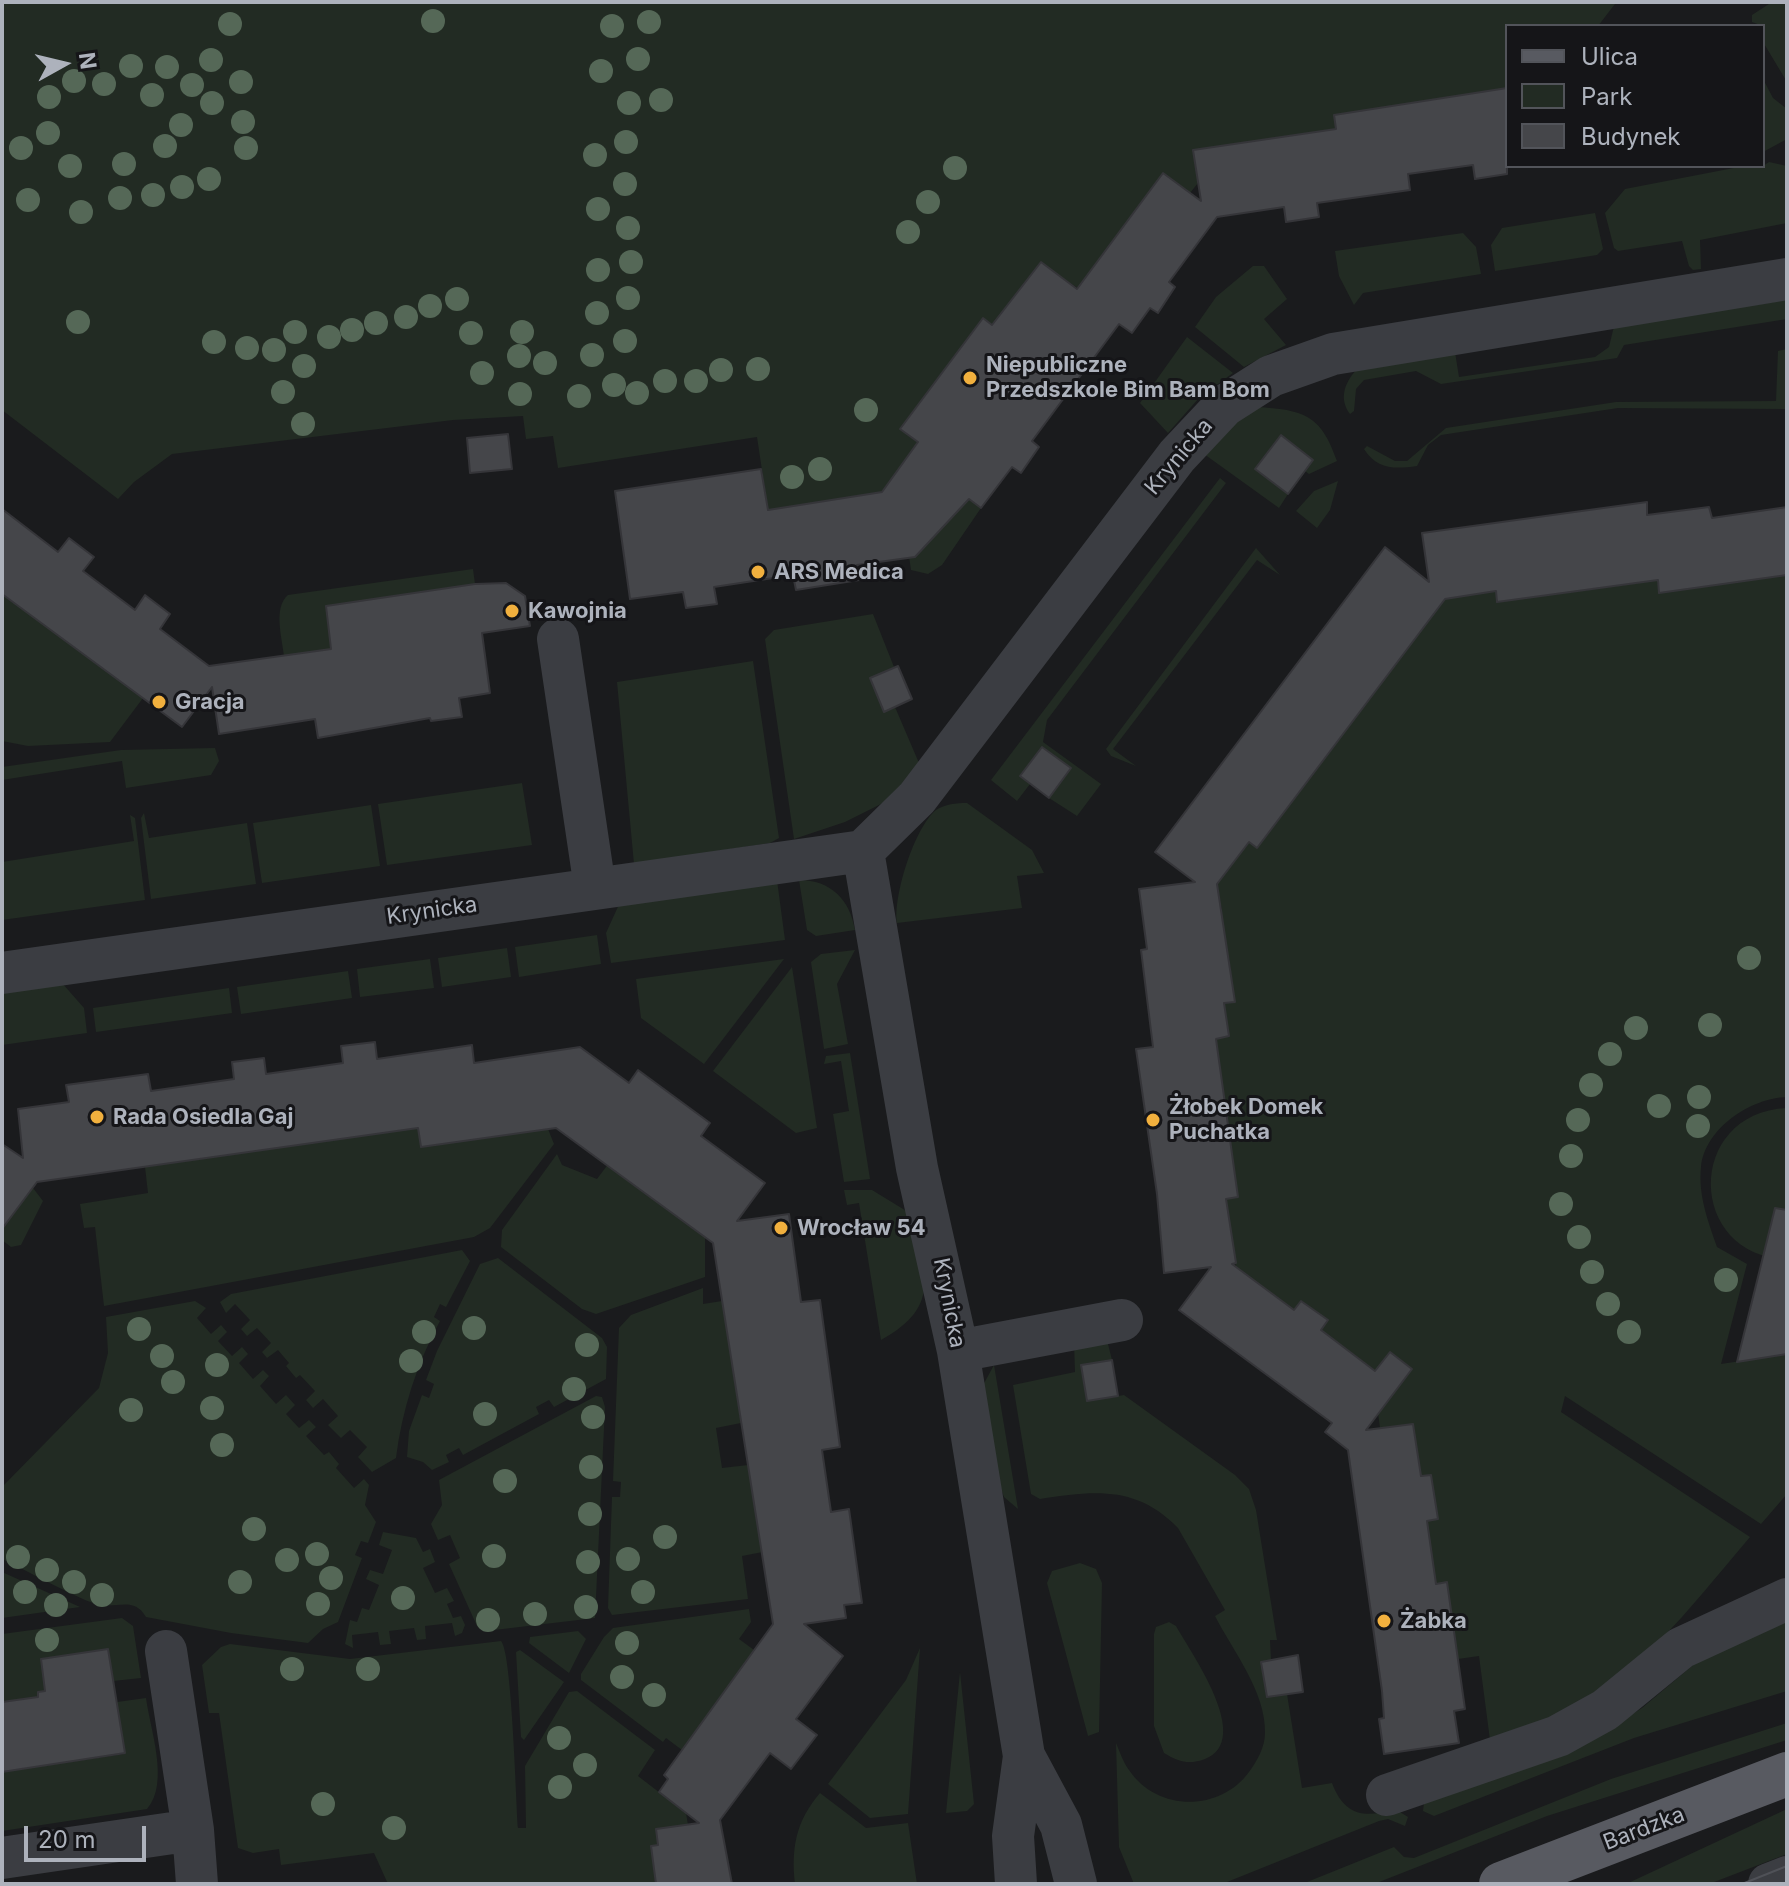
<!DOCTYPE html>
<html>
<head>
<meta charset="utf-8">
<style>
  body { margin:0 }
  #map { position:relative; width:1789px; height:1886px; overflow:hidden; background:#1a1b1d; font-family:Inter,sans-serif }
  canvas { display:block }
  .frame { position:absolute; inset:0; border:4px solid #adb2bc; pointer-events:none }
  .legend { position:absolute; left:1505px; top:24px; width:260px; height:144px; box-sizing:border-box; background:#151518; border:2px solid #52545a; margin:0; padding:10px 14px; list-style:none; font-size:24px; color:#adb2bc }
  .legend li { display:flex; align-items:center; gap:16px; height:40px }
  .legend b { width:40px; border:2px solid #52545a }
  .north { position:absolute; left:24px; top:24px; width:80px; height:80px; -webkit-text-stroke:6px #151518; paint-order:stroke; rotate:82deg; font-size:22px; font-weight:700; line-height:32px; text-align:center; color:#adb2bc }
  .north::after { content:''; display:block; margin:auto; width:28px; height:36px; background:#adb2bc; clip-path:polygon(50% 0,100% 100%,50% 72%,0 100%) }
  .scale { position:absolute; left:24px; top:1826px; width:122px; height:36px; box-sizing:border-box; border:4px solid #adb2bc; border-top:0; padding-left:10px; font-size:24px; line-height:28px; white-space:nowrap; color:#adb2bc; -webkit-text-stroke:6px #151518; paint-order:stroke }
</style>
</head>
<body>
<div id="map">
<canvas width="1789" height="1886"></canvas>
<div class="frame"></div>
<ul class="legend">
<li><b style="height:10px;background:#585a61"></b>Ulica</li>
<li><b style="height:22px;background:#222b23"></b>Park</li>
<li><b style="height:22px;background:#45464a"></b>Budynek</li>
</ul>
<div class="north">N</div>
<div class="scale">20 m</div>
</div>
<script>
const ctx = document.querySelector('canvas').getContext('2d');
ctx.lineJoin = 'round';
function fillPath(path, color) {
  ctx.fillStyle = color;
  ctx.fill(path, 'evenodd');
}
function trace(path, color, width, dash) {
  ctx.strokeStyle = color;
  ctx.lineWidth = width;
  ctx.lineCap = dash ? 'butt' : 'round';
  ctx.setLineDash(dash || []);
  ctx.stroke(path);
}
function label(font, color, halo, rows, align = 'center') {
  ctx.font = font + ' Inter,sans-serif';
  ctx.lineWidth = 6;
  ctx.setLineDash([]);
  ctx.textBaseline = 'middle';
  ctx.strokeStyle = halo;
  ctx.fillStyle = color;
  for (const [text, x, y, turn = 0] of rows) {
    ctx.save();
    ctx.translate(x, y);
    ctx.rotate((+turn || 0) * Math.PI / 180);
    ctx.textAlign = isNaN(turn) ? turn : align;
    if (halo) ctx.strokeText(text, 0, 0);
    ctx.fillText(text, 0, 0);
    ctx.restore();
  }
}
fillPath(new Path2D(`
  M2,2H1613L1615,4L1598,26H1507V88L1334,115L1336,129L1193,150L1198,183L1190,193L1163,173L1078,288L1059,276L1018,344L983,319L901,429L936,454L928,465L910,453L882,492L768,510L757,437L558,468L553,436L526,439L523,416L453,420L172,454L134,482L118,499L2,410Z
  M1772,2H1787V82L1763,42V26L1752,22V15Z
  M1763,79L1773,98L1787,109V139L1763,152Z
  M1769,162L1787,166V223L1700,240L1701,269L1693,270L1689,266L1682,241L1618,251L1614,248L1605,213L1625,189L1744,166H1763Z
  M1595,213L1603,249L1597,255L1495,271L1491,245L1502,228Z
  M1463,233L1476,247L1481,274L1363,293L1354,305L1339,276L1335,251Z
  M1253,266H1264L1287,299L1264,319L1286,345L1244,367L1195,327L1216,297Z
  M1787,300V319L1624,345L1617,358L1441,384L1416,371L1364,380L1356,389L1354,411L1350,414C1339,399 1344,384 1356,370L1455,352L1459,377L1595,357L1609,347L1614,326Z
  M1187,337L1233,373L1199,398L1168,433L1140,403Z
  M1787,349V409L1618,408L1441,435L1428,445L1417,466C1395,469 1377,470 1364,449L1367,446L1395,461H1407L1446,428L1616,402L1776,401L1778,351Z
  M1257,407C1303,410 1321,414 1337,461L1309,474L1305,471L1313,460L1282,436L1288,494L1279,508L1204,454L1232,424Z
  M1220,478L1226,483L1047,720L1043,742L1101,784L1077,816L1049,798L1071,768L1043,747L1020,775L1030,784L1017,801L991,780Z
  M1338,481L1330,510L1317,528L1296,511L1314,491Z
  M969,499L981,508L942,565L928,574L911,570L904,522L935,536Z
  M1256,548L1280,575L1257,560L1113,749L1136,766L1111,756L1106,749Z
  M473,569L475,584L327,606L331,649L284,656C282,637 273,608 288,595Z
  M1656,569L1659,592L1787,575V1097C1751,1098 1705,1128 1701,1167C1698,1195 1708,1221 1717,1247L1747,1264L1721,1364L1787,1354V1494L1761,1524L1565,1396L1561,1412L1750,1537C1686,1612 1640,1677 1549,1722C1531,1731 1509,1734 1490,1740L1479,1656L1458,1659L1447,1583L1436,1584L1427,1521L1438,1519L1431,1475L1421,1476L1413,1424L1380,1428L1378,1413L1397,1387L1321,1330L1327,1320L1302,1301L1294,1310L1236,1267L1226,1199L1238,1197L1216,1039L1229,1036L1224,1003L1235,1001L1229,958L1217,959L1211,912L1222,910L1217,884L1249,842L1257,848L1445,599L1496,591L1498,602L1639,583Z
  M2,594L143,698L110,742L28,746L2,741Z
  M873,614L894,667L870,678L885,711L895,707L919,763L889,800L845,822L794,839L765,639L774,630Z
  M753,661L779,838L770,843L634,864L617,682Z
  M215,748L219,761L211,775L126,788L122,761L2,780V767L121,750Z
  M522,783L532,845L387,865L378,804Z
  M967,803L1032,850L1044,873L1017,876L1022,908L897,923C893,897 914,828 936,810C945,804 956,803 967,803Z
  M371,805L380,866L262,883L253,823Z
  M144,813L149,838L247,823L256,884L151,899L141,818Z
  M130,815L135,818L145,900L2,920V862L134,841Z
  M777,880L785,940L611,963L606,933L621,900Z
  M799,880C831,880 850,900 855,930L816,936L807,930Z
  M597,935L601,964L519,977L515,947Z
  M507,948L511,977L442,987L438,958Z
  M855,950L837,984L848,1044L824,1049L811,962L821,954Z
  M430,959L434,988L360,997L357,969Z
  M784,959L704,1064L641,1018L636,979Z
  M792,967L817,1128L796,1133L713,1071Z
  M348,971L352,998L241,1014L237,987Z
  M62,983L84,1008L87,1033L2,1045V992Z
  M229,988L232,1013L96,1032L93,1008Z
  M850,1053L870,1179L844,1182L833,1114L849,1111L841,1061L824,1064L826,1056Z
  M1787,1108V1259C1687,1257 1684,1113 1787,1108Z
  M418,1128L548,1129L554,1144L490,1228L474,1237L104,1306L95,1227L84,1228L80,1204L148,1193L145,1167Z
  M557,1154L562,1165L597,1179L612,1159L705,1237V1277L596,1314L582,1309L501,1247L502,1230Z
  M33,1188L43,1201L21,1245L11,1247L2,1240V1229Z
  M844,1190H872L908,1212C924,1270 945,1305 881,1340L859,1203L847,1205Z
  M462,1250L470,1261L446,1307L440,1304L434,1317L440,1321C417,1363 402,1410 396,1458L372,1472L358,1457L367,1447L350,1430L341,1438L328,1425L338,1416L323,1399L313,1408L306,1400L315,1391L300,1375L296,1378L286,1366L289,1363L278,1350L267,1358L262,1352L271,1343L257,1328L247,1336L241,1329L250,1320L235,1304L226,1313L220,1302L231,1294Z
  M498,1258L602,1338L607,1347L606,1379L554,1407L549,1400L536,1407L539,1414L463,1455L459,1448L446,1455L449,1462L432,1470L423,1462L407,1457L409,1431L422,1395L429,1398L434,1384L426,1380L437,1351L480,1264Z
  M703,1288V1304L722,1301L741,1423L716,1428L722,1468L748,1465L757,1520L768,1551L742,1556L748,1599L612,1615L608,1608L612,1497H620L621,1482L613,1481L619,1328L631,1315Z
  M195,1301L206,1308L197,1318L211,1334L221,1325L227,1332L218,1341L232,1356L242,1347L248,1354L239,1363L253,1379L263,1370L269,1376L260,1386L276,1404L286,1395L295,1405L286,1414L299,1428L309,1420L316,1427L306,1436L324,1455L329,1452L339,1464L336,1468L354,1488L364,1479L369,1485L365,1505L376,1522L368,1543L361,1541L355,1555L362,1558L338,1622L323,1629L308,1643L231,1633L146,1617C134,1597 119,1608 100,1605C81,1601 24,1569 2,1559V1487L99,1388L108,1353L106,1317Z
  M1074,1343L1108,1344L1112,1360L1081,1365L1087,1401L1124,1395L1235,1475L1249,1489L1256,1510L1277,1640H1270L1271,1660L1261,1662L1267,1697L1287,1694L1302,1788L1332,1783C1344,1815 1364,1819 1395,1809L1408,1817L1405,1826L1388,1819L1379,1821L1222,1884H1134L1119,1847L1116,1743C1120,1752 1123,1762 1129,1770C1157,1812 1220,1812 1249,1772C1257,1761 1265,1747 1265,1733C1266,1692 1233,1651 1215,1616L1225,1610L1178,1528C1136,1485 1094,1491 1040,1499L1031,1494L1013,1385L1075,1372Z
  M994,1365L1018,1509L1004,1497L1000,1486L982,1387Z
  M596,1396L602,1397L605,1407L595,1618L486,1631L477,1626L449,1564L460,1558L450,1535L438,1540L431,1524L442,1505L439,1480Z
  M383,1532L416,1538L423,1552L430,1549L435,1562L423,1568L435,1593L447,1588L454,1601L447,1604L453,1618L461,1616L465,1625L462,1633L455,1636L452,1623L425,1626L426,1639L417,1640L414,1628L389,1631L391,1644L380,1645L378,1632L352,1635L353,1648L345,1644L350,1620L357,1622L362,1608L369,1610L379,1585L366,1579L370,1570L383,1574L392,1550L379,1545Z
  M1080,1563L1096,1569L1102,1583L1099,1732L1088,1736L1047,1583L1052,1571Z
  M2,1572L80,1607L2,1618Z
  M749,1609L751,1622L739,1639L754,1650L682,1750L666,1738L663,1742L581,1680V1674L604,1637L613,1628Z
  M122,1618L133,1626L141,1678L113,1681L107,1650L42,1659L45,1691L38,1692V1697L2,1702V1634Z
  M1787,1621V1691L1634,1738L1434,1816L1423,1811L1424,1803L1594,1738L1642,1708L1692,1666L1721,1648Z
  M1169,1622L1176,1626C1191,1653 1254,1740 1205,1759C1189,1765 1179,1762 1164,1753L1154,1726V1634L1156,1627Z
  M578,1631L586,1639L569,1673L529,1643L530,1637Z
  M501,1641C512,1652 516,1802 518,1828H526L525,1766L569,1692L577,1691L655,1750L638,1776L686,1813L688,1825L656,1830L658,1845L651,1846L656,1884H388L374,1853L281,1865L279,1849L253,1853L238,1848L219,1713H209L202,1665L221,1647L230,1644L350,1659Z
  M920,1648L908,1814L870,1818L828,1784L906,1680Z
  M520,1650L564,1682L524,1740L521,1737L516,1652Z
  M960,1672L974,1804L967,1811L946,1813Z
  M146,1698C150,1729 170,1783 147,1809L2,1831V1772L124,1754L117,1702Z
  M1787,1723V1740L1547,1816L1374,1884H1302L1394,1847L1404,1857L1414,1858L1611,1779Z
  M820,1793L866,1828L908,1823L917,1884H795C791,1848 796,1821 820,1793Z
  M1787,1809V1854L1709,1884H1626Z`), '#222b23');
const building = new Path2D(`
  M1507,88V174L1475,179L1473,165L1408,174L1410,190L1317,203L1319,217L1286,222L1284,207L1217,217L1169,282L1175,287L1158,313L1150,308L1132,333L1119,324L1032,441L1039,447L1021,473L1012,467L981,508L969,499L915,557L857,565L859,580L796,590L793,575L714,587L717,604L686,608L683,592L630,599L615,491L761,469L768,510L882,492L918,442L900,429L983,318L992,325L1041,262L1077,289L1163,173L1201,201L1193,150L1336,129L1334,115Z
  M508,434L512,469L470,473L467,438Z
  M1281,435L1313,460L1288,494L1255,469Z
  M1647,502V515L1709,507L1712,518L1787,507V575L1659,593L1658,580L1497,602L1496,591L1445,599L1257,848L1249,842L1217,884L1235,1002L1224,1003L1229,1036L1216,1039L1238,1197L1226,1199L1236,1263L1232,1264L1294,1310L1301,1301L1328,1320L1321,1330L1375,1371L1390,1352L1412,1369L1366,1430L1413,1424L1421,1476L1431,1475L1438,1519L1427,1521L1436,1584L1447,1582L1465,1709L1454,1711L1459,1743L1384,1754L1379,1719L1384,1718L1382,1691L1348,1450L1325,1432L1332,1423L1179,1310L1211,1267L1164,1273L1157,1194L1136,1049L1153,1047L1141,950L1147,949L1139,889L1195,882L1155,852L1385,547L1429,582L1422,533Z
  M2,509L58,552L69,538L94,557L83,571L135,610L145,595L170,614L160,629L209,666L331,649L326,606L475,584L506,583L525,596L530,626L482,633L490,693L459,698L462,717L431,721L430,718L318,738L315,719L219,734L212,687L182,727L2,594Z
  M898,666L912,699L884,712L870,678Z
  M1042,747L1071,768L1049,798L1020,776Z
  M375,1042L377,1059L472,1045L474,1063L580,1047L629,1083L638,1070L710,1123L701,1136L765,1183L737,1221L789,1214L801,1302L820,1300L840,1447L822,1450L831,1512L849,1509L862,1603L844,1605L846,1618L804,1624L843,1656L796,1719L817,1735L791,1769L770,1753L720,1820L732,1884H656L651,1846L658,1845L656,1829L699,1823L659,1792L668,1779L664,1775L773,1624L713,1243L556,1128L421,1147L418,1128L37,1182L2,1229V1144L23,1158L18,1109L69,1102L66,1085L148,1074L151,1091L234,1079L232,1062L264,1058L266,1074L343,1063L341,1046Z
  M1775,1208L1787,1210V1354L1737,1362Z
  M1112,1360L1118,1396L1087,1401L1081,1365Z
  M108,1649L125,1753L2,1772V1702L38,1697V1692L45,1691L41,1659Z
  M1298,1655L1303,1692L1267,1697L1261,1662Z`);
fillPath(building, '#45464a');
trace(building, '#353539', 2);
trace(new Path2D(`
  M558,639L595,888
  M863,851L917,1168L958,1351L1024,1756L1013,1836L1016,1884
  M2,973L863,851L917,798L1177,456L1224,406L1271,376L1333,354L1787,279
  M958,1351L1122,1320
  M166,1651L193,1830L197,1884
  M1024,1756L1061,1825L1076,1884
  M1387,1795L1558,1736L1605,1710L1681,1648L1787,1599
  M2,1858L193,1830
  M1769,1884L1787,1877`), '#3b3d42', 42);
trace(new Path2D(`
  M1501,1884L1787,1774`), '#585a61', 44);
trace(new Path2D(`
  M1742,1884L1787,1866`), '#4f5157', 2);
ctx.fillStyle = '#556857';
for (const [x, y] of [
  [433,21],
  [649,22],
  [230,24],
  [612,26],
  [638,59],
  [211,60],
  [131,66],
  [167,67],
  [601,71],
  [74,81],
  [241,82],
  [104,84],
  [192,85],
  [152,95],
  [49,97],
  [661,100],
  [212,103],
  [629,103],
  [243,122],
  [181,125],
  [48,133],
  [626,142],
  [165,146],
  [21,148],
  [246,148],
  [595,155],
  [124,164],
  [70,166],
  [955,168],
  [209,179],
  [625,184],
  [182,187],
  [153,195],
  [120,198],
  [28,200],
  [928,202],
  [598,209],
  [81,212],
  [628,228],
  [908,232],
  [631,262],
  [598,270],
  [628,298],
  [457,299],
  [430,306],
  [597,313],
  [406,317],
  [78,322],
  [376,323],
  [352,330],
  [295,332],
  [522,332],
  [471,333],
  [329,337],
  [625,341],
  [214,342],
  [247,348],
  [274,350],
  [592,355],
  [519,356],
  [545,363],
  [304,366],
  [758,369],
  [721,370],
  [482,373],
  [665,381],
  [696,381],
  [614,385],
  [283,392],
  [637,393],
  [520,394],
  [579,396],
  [866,410],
  [303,424],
  [820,469],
  [792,477],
  [1749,958],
  [1710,1025],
  [1636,1028],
  [1610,1054],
  [1591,1085],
  [1699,1097],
  [1659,1106],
  [1578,1120],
  [1698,1126],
  [1571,1156],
  [1561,1204],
  [1579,1237],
  [1592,1272],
  [1726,1280],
  [1608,1304],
  [474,1328],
  [139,1329],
  [424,1332],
  [1629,1332],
  [587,1345],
  [162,1356],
  [411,1361],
  [217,1365],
  [173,1382],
  [574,1389],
  [212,1408],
  [131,1410],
  [485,1414],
  [593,1417],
  [222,1445],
  [591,1467],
  [505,1481],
  [590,1514],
  [254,1529],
  [665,1537],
  [317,1554],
  [494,1556],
  [18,1557],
  [628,1559],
  [287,1560],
  [588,1562],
  [47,1570],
  [331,1578],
  [74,1582],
  [240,1582],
  [25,1592],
  [643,1592],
  [102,1595],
  [403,1598],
  [318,1604],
  [56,1605],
  [586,1607],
  [535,1614],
  [488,1620],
  [47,1640],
  [627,1643],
  [292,1669],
  [368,1669],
  [622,1677],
  [654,1695],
  [559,1738],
  [585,1765],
  [560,1787],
  [323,1804],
  [394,1828]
]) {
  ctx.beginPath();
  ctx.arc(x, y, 12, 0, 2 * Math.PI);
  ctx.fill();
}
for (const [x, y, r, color] of [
  [970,378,8,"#f1b03e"],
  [758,572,8,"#f1b03e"],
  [512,611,8,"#f1b03e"],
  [159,702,8,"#f1b03e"],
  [97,1117,8,"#f1b03e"],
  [1153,1120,8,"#f1b03e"],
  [781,1228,8,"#f1b03e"],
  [1384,1621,8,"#f1b03e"]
]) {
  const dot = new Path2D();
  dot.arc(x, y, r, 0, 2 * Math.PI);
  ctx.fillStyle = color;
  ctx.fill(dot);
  trace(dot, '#151518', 3);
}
label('bold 22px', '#adb2bc', '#151518', [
  ["Niepubliczne",986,365],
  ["Przedszkole Bim Bam Bom",986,390],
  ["ARS Medica",774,572],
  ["Kawojnia",528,611],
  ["Gracja",175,702],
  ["Żłobek Domek",1169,1107],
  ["Puchatka",1169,1132],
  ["Rada Osiedla Gaj",113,1117],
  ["Wrocław 54",797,1228],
  ["Żabka",1400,1621]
], 'left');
label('22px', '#adb2bc', '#151518', [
  ["Krynicka",1179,457,-50],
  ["Krynicka",432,911,-8],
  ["Krynicka",949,1303,79],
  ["Bardzka",1644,1829,-21]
]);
</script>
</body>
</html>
